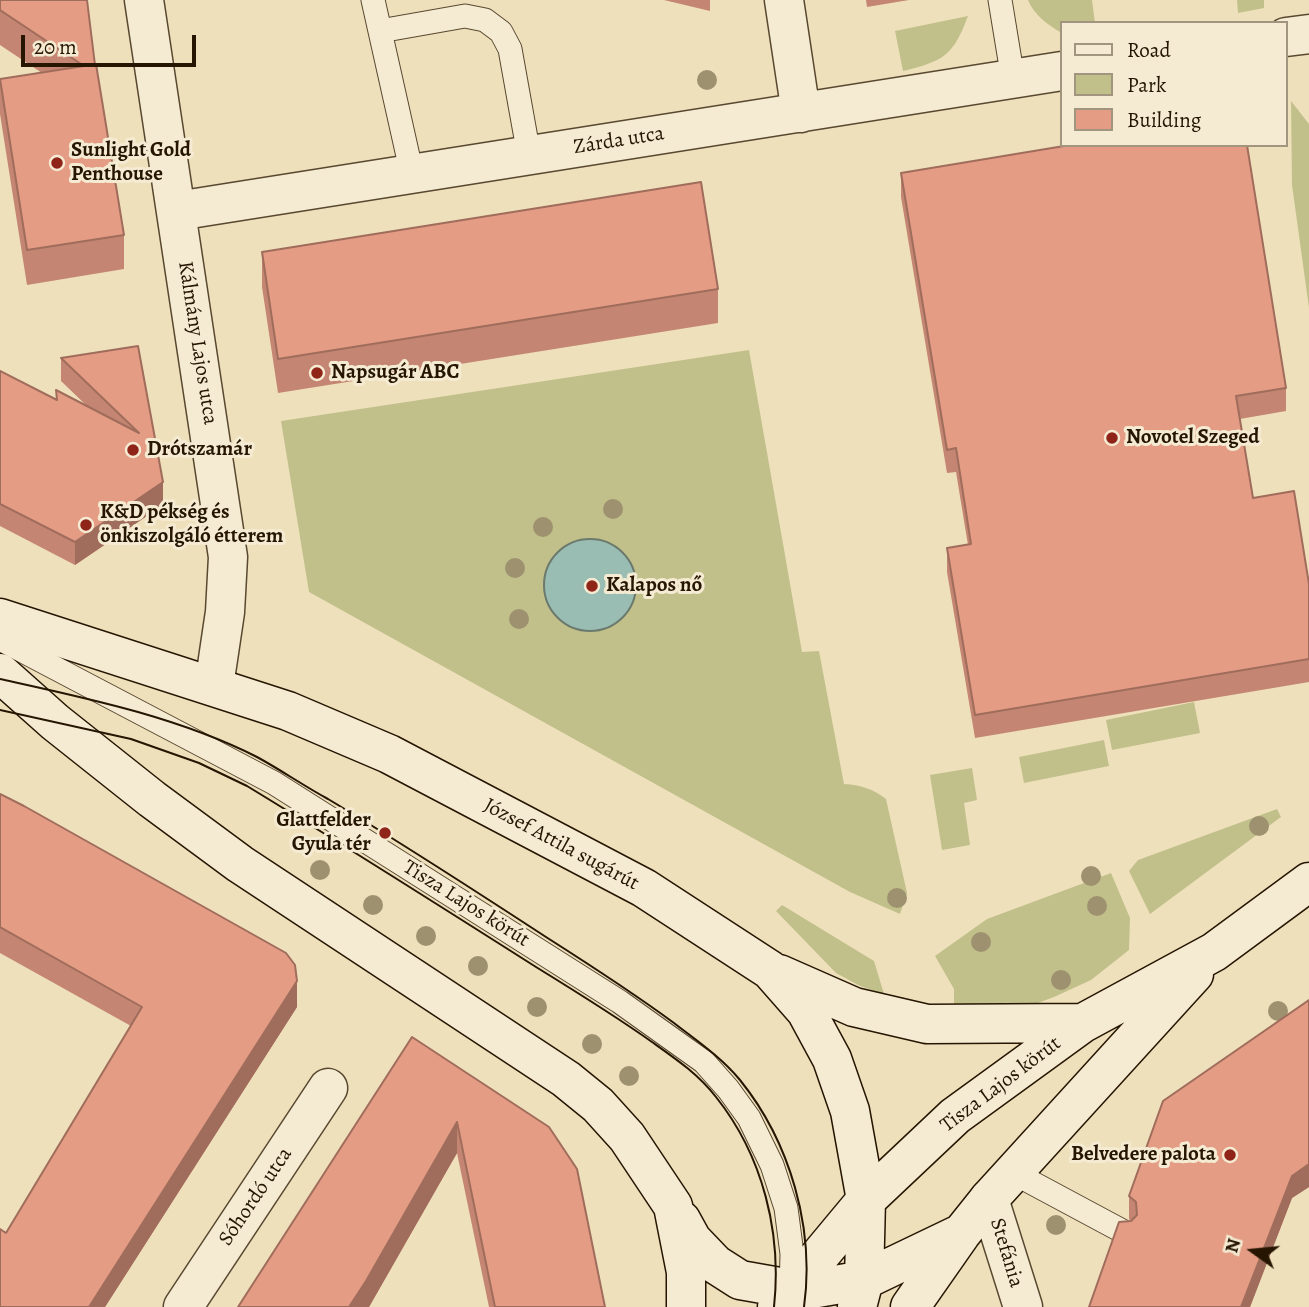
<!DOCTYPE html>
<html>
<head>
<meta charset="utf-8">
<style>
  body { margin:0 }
  #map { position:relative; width:1309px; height:1307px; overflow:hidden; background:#efe0bc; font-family:Alegreya,serif }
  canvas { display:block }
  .legend { position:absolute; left:1060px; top:21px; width:228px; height:126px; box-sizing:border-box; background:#f5ebd3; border:2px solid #a2957f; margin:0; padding:9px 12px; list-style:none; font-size:21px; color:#251501 }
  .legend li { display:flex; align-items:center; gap:14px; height:35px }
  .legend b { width:35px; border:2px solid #a2957f }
  .north { position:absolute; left:1218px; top:1216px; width:70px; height:70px; -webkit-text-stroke:5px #f5ebd3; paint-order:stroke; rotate:285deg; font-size:19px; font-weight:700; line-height:28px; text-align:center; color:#251501 }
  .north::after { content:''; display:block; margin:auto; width:24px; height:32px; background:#251501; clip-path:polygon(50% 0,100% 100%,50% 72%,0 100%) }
  .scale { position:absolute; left:21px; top:35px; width:175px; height:32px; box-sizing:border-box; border:4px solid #251501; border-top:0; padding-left:9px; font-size:21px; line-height:24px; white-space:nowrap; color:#251501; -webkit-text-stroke:5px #f5ebd3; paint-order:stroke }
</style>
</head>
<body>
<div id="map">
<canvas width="1309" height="1307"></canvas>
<ul class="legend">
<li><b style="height:9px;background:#f5ebd3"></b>Road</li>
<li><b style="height:19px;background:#c1c08b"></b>Park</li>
<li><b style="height:19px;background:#e49c84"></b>Building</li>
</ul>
<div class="north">N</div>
<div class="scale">20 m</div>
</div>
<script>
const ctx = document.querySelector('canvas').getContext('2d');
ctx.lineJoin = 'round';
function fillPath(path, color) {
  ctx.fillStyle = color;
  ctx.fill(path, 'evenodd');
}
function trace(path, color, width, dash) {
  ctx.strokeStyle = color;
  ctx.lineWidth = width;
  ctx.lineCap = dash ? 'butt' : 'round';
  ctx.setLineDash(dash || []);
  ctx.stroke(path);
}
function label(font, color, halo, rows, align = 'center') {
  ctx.font = font + ' Alegreya,serif';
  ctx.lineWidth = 6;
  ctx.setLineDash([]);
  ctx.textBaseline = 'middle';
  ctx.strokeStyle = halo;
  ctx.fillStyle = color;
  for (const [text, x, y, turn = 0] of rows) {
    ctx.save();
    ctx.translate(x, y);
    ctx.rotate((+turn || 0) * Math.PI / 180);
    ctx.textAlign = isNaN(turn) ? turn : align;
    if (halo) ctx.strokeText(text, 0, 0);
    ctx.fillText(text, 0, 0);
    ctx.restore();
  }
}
fillPath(new Path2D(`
  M1028,0H1092L1095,23H1062V33C1049,26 1033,14 1028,0Z
  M1237,0H1264V8L1238,13Z
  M968,16C953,56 944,61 903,71L895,31Z
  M1291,101L1309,124V308L1292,185Z
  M749,350L802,652L819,651L844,784C861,785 873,789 886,799L907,893L900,914L850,892L309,592L281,421Z
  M1194,702L1200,733L1112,750L1106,720Z
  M1104,740L1109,766L1024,783L1019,757Z
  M972,768L977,800L964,803L970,845L942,850L930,775Z
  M1277,809L1281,817L1150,914L1129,871L1138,860Z
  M1111,873L1130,918L1129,950L1091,980L1054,997L1011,1013H954V989L935,956L987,919Z
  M782,905L874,961L884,994L860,986L836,973L776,911Z`), '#c1c08b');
const water = new Path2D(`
  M544 585a46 46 0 1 1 92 0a46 46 0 1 1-92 0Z`);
fillPath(water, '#9abdb3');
trace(water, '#6b7a6c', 2);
const lane = new Path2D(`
  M373,0L412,174
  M1000,0L1013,79
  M380,31L465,16L485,20L501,32L510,49L529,155
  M0,639L274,783L620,1002L704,1062L728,1089L749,1118L772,1165L786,1208L792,1254L791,1290
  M1012,1172L1124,1232`);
const street = new Path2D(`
  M144,0L228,557L225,612L214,686
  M784,0L801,113
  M1286,37L1309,34
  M177,211L1062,71
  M989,1199L1023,1307
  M183,1307L328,1088`);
const secondary = new Path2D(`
  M0,618L288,711L389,754L644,888L770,970L806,1011L832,1059L850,1111L866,1200L864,1280L857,1307
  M0,673L55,722L152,799L240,864L566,1079L598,1105L627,1137L673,1206L686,1272V1307
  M779,974L854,1007L927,1024L1083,1023
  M681,1220L692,1240L715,1264L740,1280L791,1289L806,1290L864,1280L960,1234
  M777,1307L866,1200L955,1116L1083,1023L1214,952L1309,882
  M910,1307L961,1234L989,1199L1194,974`);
trace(lane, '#584830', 25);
trace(street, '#584830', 41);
trace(secondary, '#251501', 41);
trace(lane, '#f5ebd3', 23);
trace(street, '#f5ebd3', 38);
trace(secondary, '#f5ebd3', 38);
trace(new Path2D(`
  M0,679C86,698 178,717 257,757C281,770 304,786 328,799C402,843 474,890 546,937C590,965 632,992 674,1023C697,1041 721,1057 740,1080C790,1142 815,1228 804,1307
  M0,710L131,739L199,763L247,786C344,845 440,906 536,967C575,991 614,1015 652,1042C676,1059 698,1074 716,1097C763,1156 782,1233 774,1307`), '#251501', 2);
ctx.fillStyle = '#9e9170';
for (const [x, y] of [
  [707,80],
  [613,509],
  [543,527],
  [515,568],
  [519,619],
  [1259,826],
  [320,870],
  [1091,876],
  [897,898],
  [373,905],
  [1097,906],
  [426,936],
  [981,942],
  [478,966],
  [1061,980],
  [537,1007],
  [1278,1011],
  [592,1044],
  [629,1076],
  [1056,1225]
]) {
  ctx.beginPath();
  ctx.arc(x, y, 10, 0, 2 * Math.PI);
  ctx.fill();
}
fillPath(new Path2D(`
  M0,0L95,65L124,235V269L27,285L0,114V79L42,73L0,45Z
  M664,0H710V11Z
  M866,0H909L867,7Z
  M901,173L1286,388V411L1240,419L1253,498L1309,584V682L975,738L947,572V548L968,545L956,472L947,473L901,197Z
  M262,252L718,289V323L278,393L262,287Z
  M138,346L163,505L75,565L0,526V371L56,399V390L88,407L61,381V358Z
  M0,794L297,1007L105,1307H0L6,1233L131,1026L0,953Z
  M1309,1000V1187L1292,1198L1250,1307H1089L1131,1221L1129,1219V1196Z
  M412,1037L605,1307H489L457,1153L369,1307H238Z`), '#c48672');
fillPath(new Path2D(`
  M163,482V505L75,565V542Z
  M297,981V1007L105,1307H89Z
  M457,1122V1153L369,1307H349Z
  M1309,1164V1187L1292,1198L1250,1307H1241L1292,1176Z`), '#a06d5c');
const building = new Path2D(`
  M0,0H87L95,65L96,64L124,235L27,250L0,79L84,66L0,10Z
  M1070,145H1247L1286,388L1236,396L1253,498L1294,491L1309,584V659L975,715L947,548L971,544L956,448L947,450L901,173Z
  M701,182L718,289L278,359L262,252Z
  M138,346L163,482L75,542L0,504V371L57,400L56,390L139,433L61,358Z
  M0,794L24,806L286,953L295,965L297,981L89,1307H0V1229L6,1233L142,1007L0,927Z
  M1309,1000V1164L1292,1176L1241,1307H1089L1119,1222L1131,1221L1137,1215L1136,1202L1129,1196L1163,1101Z
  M412,1037L549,1127L577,1169L605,1307H495L457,1122L366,1281L349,1307H238Z`);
fillPath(building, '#e49c84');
trace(building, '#a06d5c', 2);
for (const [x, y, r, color] of [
  [57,163,7,"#8f2418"],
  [317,373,7,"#8f2418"],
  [1112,438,7,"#8f2418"],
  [133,450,7,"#8f2418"],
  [86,525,7,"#8f2418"],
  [592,586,7,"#8f2418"],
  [385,833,7,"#8f2418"],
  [1230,1155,7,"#8f2418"]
]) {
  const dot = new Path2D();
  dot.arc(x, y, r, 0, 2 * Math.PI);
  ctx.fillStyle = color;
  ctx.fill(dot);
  trace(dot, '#f5ebd3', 2.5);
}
label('21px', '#251501', '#f5ebd3', [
  ["Zárda utca",619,141,-9],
  ["Kálmány Lajos utca",197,343,81],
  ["József Attila sugárút",561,845,28],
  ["Tisza Lajos körút",466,904,32],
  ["Tisza Lajos körút",1001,1085,-37],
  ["Sóhordó utca",256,1197,-56],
  ["Stefánia",1006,1253,73]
]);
label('bold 21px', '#251501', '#f5ebd3', [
  ["Sunlight Gold",71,151],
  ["Penthouse",71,175],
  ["Napsugár ABC",331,373],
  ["Novotel Szeged",1126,438],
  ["Drótszamár",147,450],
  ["K&D pékség és",100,513],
  ["önkiszolgáló étterem",100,537],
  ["Kalapos nő",606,586],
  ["Glattfelder",371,821,"right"],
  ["Gyula tér",371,845,"right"],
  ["Belvedere palota",1216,1155,"right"]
], 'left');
</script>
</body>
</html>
